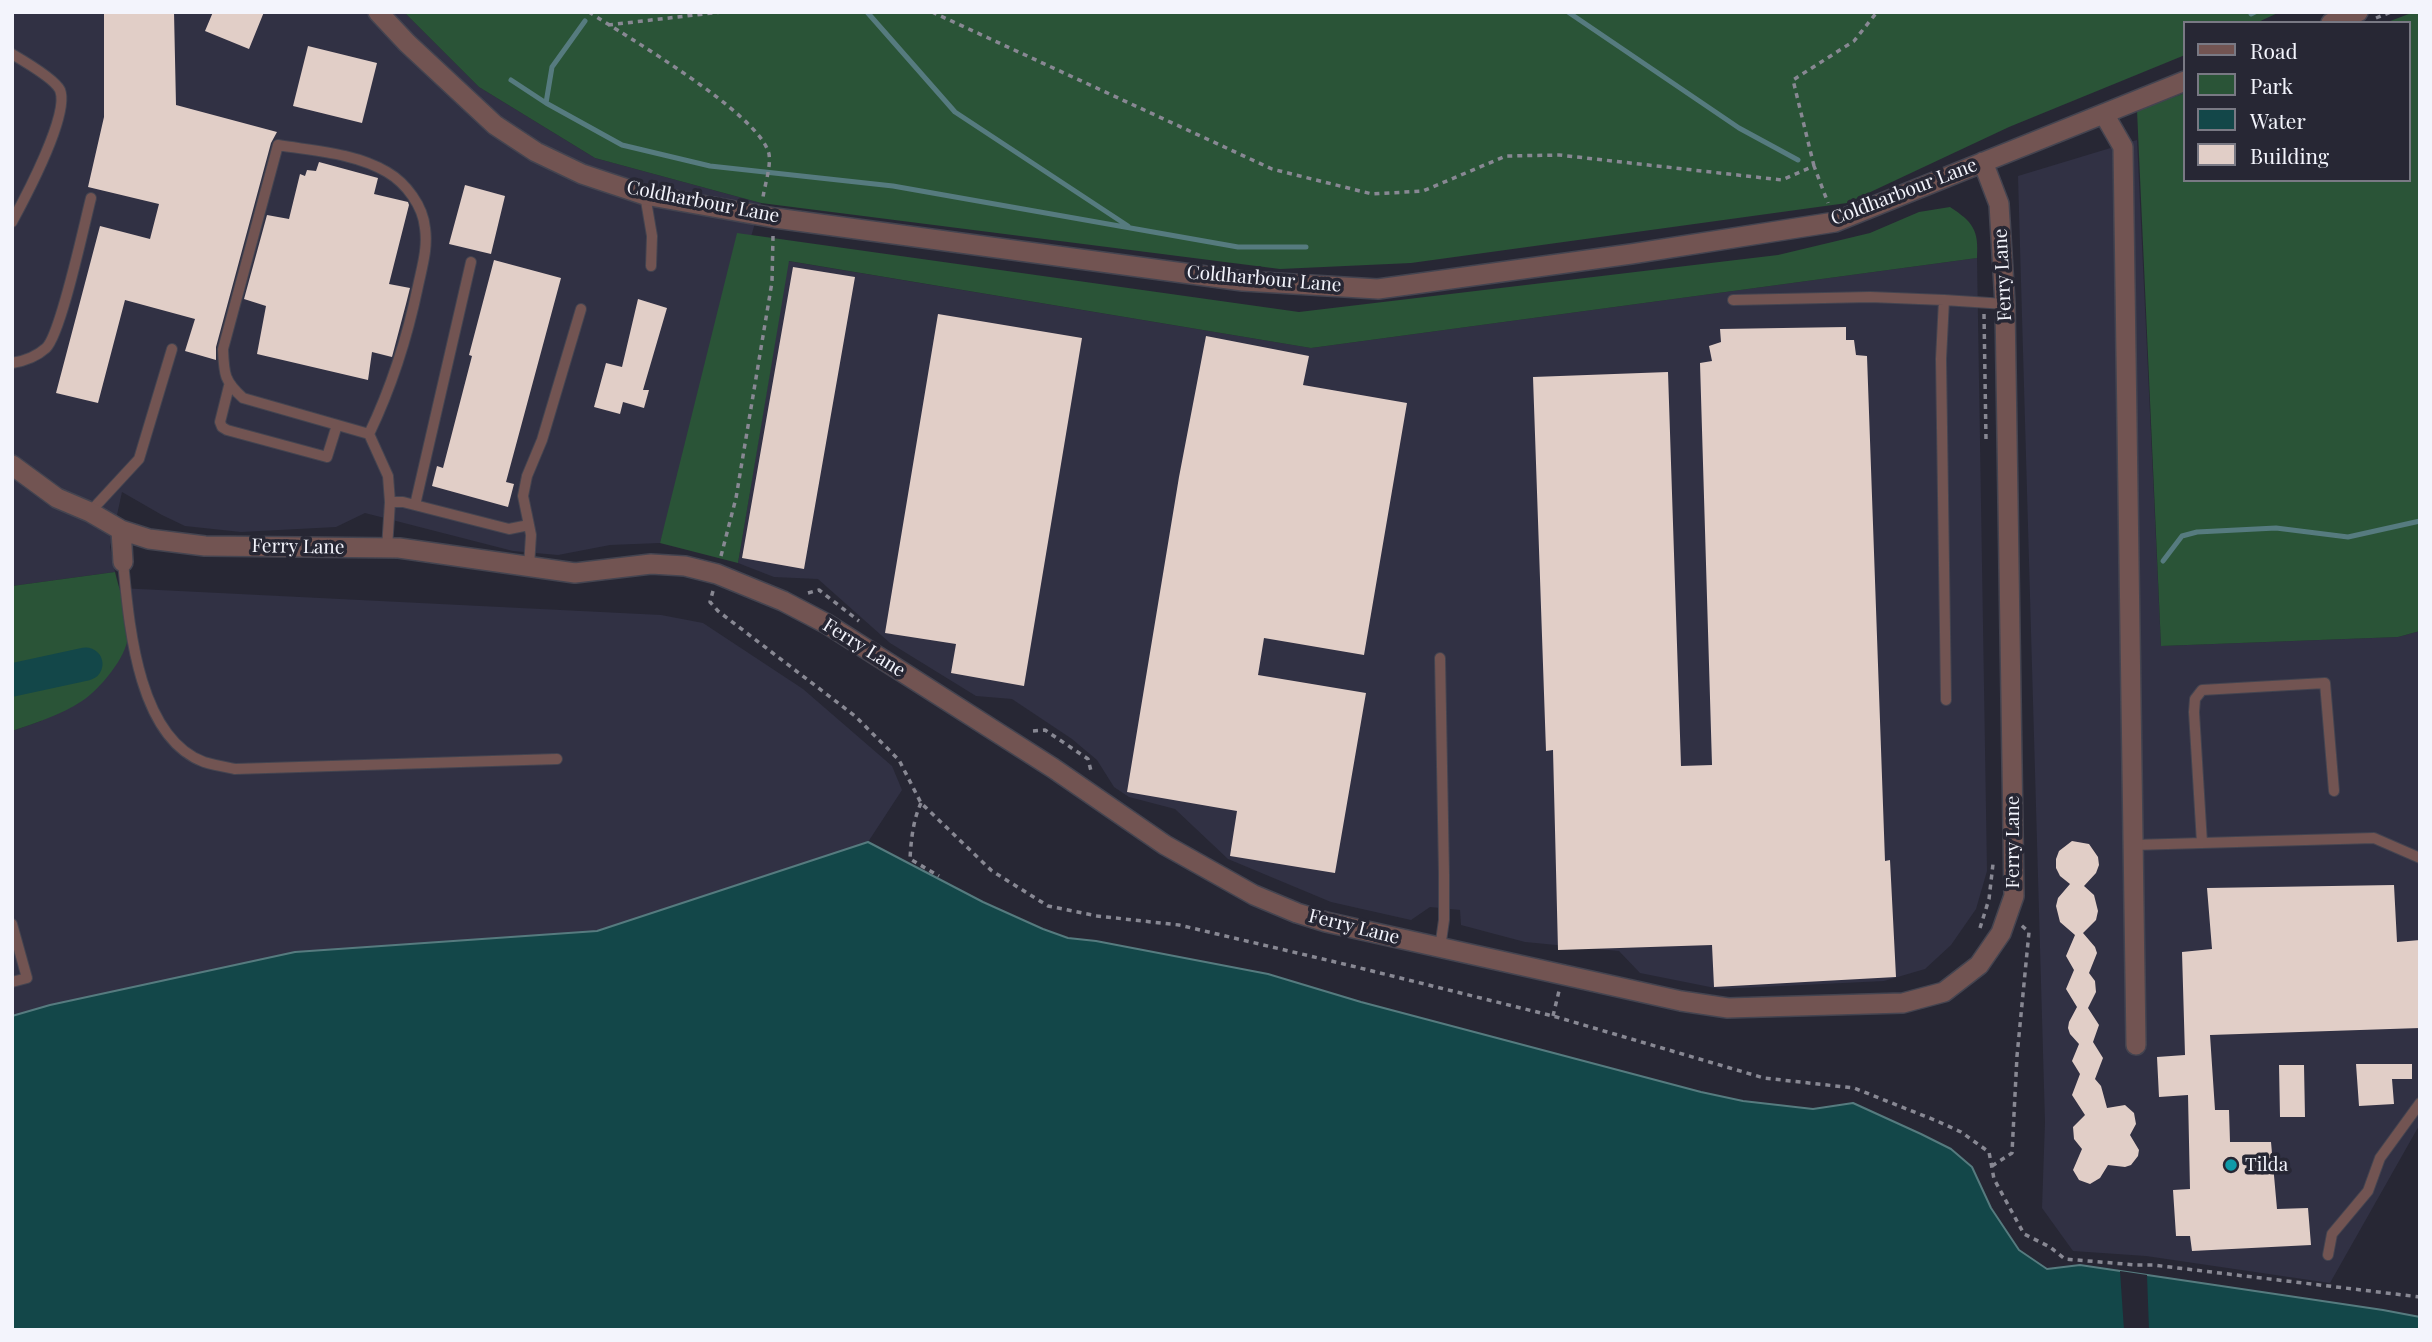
<!DOCTYPE html>
<html>
<head>
<meta charset="utf-8">
<style>
  body { margin:0 }
  #map { position:relative; width:2432px; height:1342px; overflow:hidden; background:#272734; font-family:"Playfair Display",serif }
  canvas { display:block }
  .frame { position:absolute; inset:0; border:14px solid #f3f4fc; pointer-events:none }
  .legend { position:absolute; left:2183px; top:21px; width:228px; height:161px; box-sizing:border-box; background:#272734; border:2px solid #797984; margin:0; padding:9px 12px; list-style:none; font-size:21px; color:#f3f4fc }
  .legend li { display:flex; align-items:center; gap:14px; height:35px }
  .legend b { width:35px; border:2px solid #797984 }
</style>
</head>
<body>
<div id="map">
<canvas width="2432" height="1342"></canvas>
<div class="frame"></div>
<ul class="legend">
<li><b style="height:9px;background:#725452"></b>Road</li>
<li><b style="height:19px;background:#2a5437"></b>Park</li>
<li><b style="height:19px;background:#134749"></b>Water</li>
<li><b style="height:19px;background:#e1cec7"></b>Building</li>
</ul>
</div>
<script>
const ctx = document.querySelector('canvas').getContext('2d');
ctx.lineJoin = 'round';
function fillPath(path, color) {
  ctx.fillStyle = color;
  ctx.fill(path, 'evenodd');
}
function trace(path, color, width, dash) {
  ctx.strokeStyle = color;
  ctx.lineWidth = width;
  ctx.lineCap = dash ? 'butt' : 'round';
  ctx.setLineDash(dash || []);
  ctx.stroke(path);
}
function label(font, color, halo, rows, align = 'center') {
  ctx.font = font + ' "Playfair Display",serif';
  ctx.lineWidth = 7;
  ctx.setLineDash([]);
  ctx.textBaseline = 'middle';
  ctx.strokeStyle = halo;
  ctx.fillStyle = color;
  for (const [text, x, y, turn = 0] of rows) {
    ctx.save();
    ctx.translate(x, y);
    ctx.rotate((+turn || 0) * Math.PI / 180);
    ctx.textAlign = isNaN(turn) ? turn : align;
    if (halo) ctx.strokeText(text, 0, 0);
    ctx.fillText(text, 0, 0);
    ctx.restore();
  }
}
fillPath(new Path2D(`
  M12,12H404L479,87L595,158L761,203L660,543L610,545L558,555L513,551L365,513L336,527L241,532L185,526L162,515L122,492L110,547L115,572L12,586Z
  M2137,140L2161,646L2398,637L2420,631V1124L2330,1283L2146,1256L2073,1251L2042,1208L2045,1122L2018,176Z
  M1977,258L1987,871L1976,909L1951,945L1925,969L1884,981L1720,989L1640,973L1619,951L1525,942L1461,925L1460,910L1430,907L1411,920L1331,902L1228,859L1175,809L1129,797L1114,787L1097,760L1072,739L1012,699L976,696L890,643L818,579L774,577L738,563L788,261L1311,348Z
  M119,588L661,615L703,623L803,689L892,766L902,790L868,842L597,931L295,952L50,1005L12,1016V731L41,721L125,611Z`), '#313144');
fillPath(new Path2D(`
  M404,12H2280L2256,23H2185V55L2009,127L1847,203L1411,263L1280,269L761,203L595,158L479,87Z
  M2414,12H2420V631L2398,637L2161,646L2137,110L2185,93V180H2409V23H2385Z
  M1950,207C1973,222 1979,230 1977,258L1311,348L789,261L738,563L660,543L737,233L1299,312L1778,255L1870,233L1919,212Z
  M115,572C120,593 129,615 128,636C127,657 99,690 82,701C61,715 35,723 12,731V690L62,678L60,663L12,671V586Z`), '#2a5437');
const water = new Path2D(`
  M868,842L983,902L1043,929L1068,938L1096,941L1268,974L1361,1002L1701,1092L1743,1101L1813,1109L1853,1103L1921,1134L1951,1149L1972,1167L1991,1208L2019,1250L2047,1269L2080,1265L2383,1310L2420,1317V1330H12V1016L50,1005L295,952L597,931Z`);
fillPath(water, '#134749');
trace(water, '#567b7f', 2);
fillPath(new Path2D(`
  M2120,1271L2147,1275L2149,1330H2124Z`), '#272734');
trace(new Path2D(`
  M867,12L955,112L1128,226
  M1568,12L1739,128L1798,160
  M2251,14L2255,12
  M511,80L546,103L622,145L710,166L893,186L1238,247H1306
  M546,103L552,67L585,21
  M2163,561L2182,536L2197,532L2276,528L2348,537L2420,521`), '#567b7f', 5);
trace(new Path2D(`
  M12,680L86,664`), '#134749', 33);
fillPath(new Path2D(`
  M104,12H174L176,105L277,132L271,143L216,347V360L185,351L195,319L125,300L98,403L56,393L100,226L150,239L159,204L88,187L104,117Z
  M213,12H264L249,49L205,31Z
  M308,46L377,63L362,123L293,106Z
  M319,162L378,178L374,194L408,202L409,205L389,284L410,288L406,304L392,357L372,352L368,380L257,354L266,306L244,299L267,215L289,219L300,174L305,176L307,170L316,171Z
  M465,185L505,196L491,254L449,244Z
  M494,260L561,278L506,482L514,484L508,507L432,486L437,466L443,468L472,356L469,355Z
  M793,267L855,277L804,569L742,558Z
  M638,299L667,308L643,390H649L644,408L623,402L620,414L594,407L606,363L622,367Z
  M938,314L1082,338L1024,686L951,673L956,644L885,633Z
  M1846,327V340H1854L1856,355L1867,356L1885,861L1890,860L1896,977L1714,987L1712,945L1558,950L1553,750L1546,751L1533,377L1668,372L1681,766L1712,765L1700,363L1712,361L1709,346L1721,342L1720,329Z
  M1206,336L1309,356L1303,385L1407,403L1364,655L1264,638L1258,675L1366,693L1335,873L1230,856L1237,811L1127,792L1179,477Z
  M2072,841L2089,844L2098,857L2099,865L2096,873L2084,886L2094,895L2098,911L2096,920L2083,933L2095,947L2097,953L2089,973L2095,981L2096,992L2088,1008L2099,1025L2093,1042L2103,1058L2095,1079L2101,1086L2107,1108L2125,1105L2134,1113L2136,1124L2130,1135L2139,1150L2138,1156L2131,1165L2125,1167L2108,1165L2100,1178L2090,1184L2079,1180L2073,1170L2082,1149L2074,1139L2073,1127L2085,1115L2072,1095L2080,1074L2072,1061L2079,1044L2070,1034L2068,1028L2069,1022L2077,1007L2066,989L2074,970L2066,956L2075,935L2060,922L2056,906L2058,898L2070,884L2060,876L2056,868V859L2059,851Z
  M2394,885L2397,942L2420,940V1028L2210,1035L2215,1110H2229L2230,1142H2271L2277,1209L2308,1208L2311,1245L2192,1251L2190,1236H2176L2173,1190L2190,1189L2188,1095L2159,1097L2157,1057L2185,1055L2182,952L2212,949L2207,888Z
  M2356,1064H2412V1079H2392L2394,1104L2359,1106Z
  M2279,1065H2304L2305,1117H2280Z`), '#e1cec7');
const lane = new Path2D(`
  M12,54C24,61 55,79 60,90C70,114 25,198 12,222
  M645,195L652,236L651,266
  M1733,300L1870,297L1944,300
  M12,363C25,361 36,357 46,348C61,334 84,225 91,198
  M229,386L220,422L222,427L227,430L327,457L337,425
  M369,434C392,386 407,339 418,286C422,267 428,248 425,228C423,206 406,183 387,172C355,153 314,151 278,145L223,349C224,374 224,381 243,398L369,434L388,476L390,502L387,548
  M390,502H403L509,529L529,525L531,535L529,566
  M415,505L471,262
  M90,512L139,459L172,349
  M529,525L523,496L527,476L542,440L581,309
  M123,562C129,623 137,737 204,762C214,765 225,767 235,769L557,759
  M1440,658L1444,874V920L1440,948
  M1946,700L1941,359L1944,300L2005,304
  M2202,843L2194,712L2195,699L2202,690L2325,683L2334,791
  M2133,845L2374,838L2420,858
  M12,924L27,978L12,982
  M2328,1255L2332,1234L2368,1191L2380,1158L2420,1103`);
const street = new Path2D(`
  M378,12L407,43L495,125L536,152L582,174L645,195L775,218L1243,281L1378,289L1631,254L1835,222L2185,81
  M2331,23L2358,12
  M2104,114L2123,147L2136,1045
  M12,465L57,498L90,512L121,530L149,539L205,546L399,548L575,573L651,564L685,566L717,574L783,601L827,624L1053,768L1165,845L1254,895L1297,913L1326,922L1681,1001L1728,1008L1903,1003L1944,992L1979,965L2001,933L2014,896L2005,304L1999,204L1983,162
  M121,530L123,562`);
trace(lane, '#444450', 12);
trace(street, '#444450', 22);
trace(new Path2D(`
  M589,12C627,37 760,114 769,154C771,167 765,184 763,197
  M932,12L1272,169L1372,194L1423,191L1506,156L1559,155L1782,180L1814,166L1828,203
  M2376,18L2391,12
  M608,25L721,12
  M1814,166L1793,80L1854,41L1877,12
  M1984,314L1986,440
  M721,556L736,498L772,282L773,236
  M713,591L710,602L718,611L855,716L899,760L921,803L992,871L1048,906L1097,916L1179,925L1348,965L1553,1016L1764,1078L1854,1088L1937,1121L1961,1132L1989,1152L1994,1179L2024,1234L2050,1247L2065,1259L2136,1265H2153L2420,1297
  M808,593L819,590L859,621
  M1033,731L1045,730L1088,759L1091,771
  M921,803C913,820 911,841 910,859L939,876
  M1980,928L1989,899L1993,864
  M1553,1016L1559,991
  M1992,1166L2012,1153L2017,1056L2029,932L2021,925`), '#888893', 3.5, [5, 5]);
trace(lane, '#725452', 10);
trace(street, '#725452', 19);
for (const [x, y, r, color] of [
  [2231,1165,7,"#0f9aa8"]
]) {
  const dot = new Path2D();
  dot.arc(x, y, r, 0, 2 * Math.PI);
  ctx.fillStyle = color;
  ctx.fill(dot);
  trace(dot, '#272734', 2.5);
}
label('19px', '#f3f4fc', '#272734', [
  ["Coldharbour Lane",1904,192,-21],
  ["Coldharbour Lane",703,202,11],
  ["Ferry Lane",2003,275,-93],
  ["Coldharbour Lane",1264,279,5],
  ["Ferry Lane",298,547,1],
  ["Ferry Lane",864,648,32],
  ["Ferry Lane",2013,842,-90],
  ["Ferry Lane",1354,927,14]
]);
label('19px', '#f3f4fc', '#272734', [
  ["Tilda",2245,1165]
], 'left');
</script>
</body>
</html>
